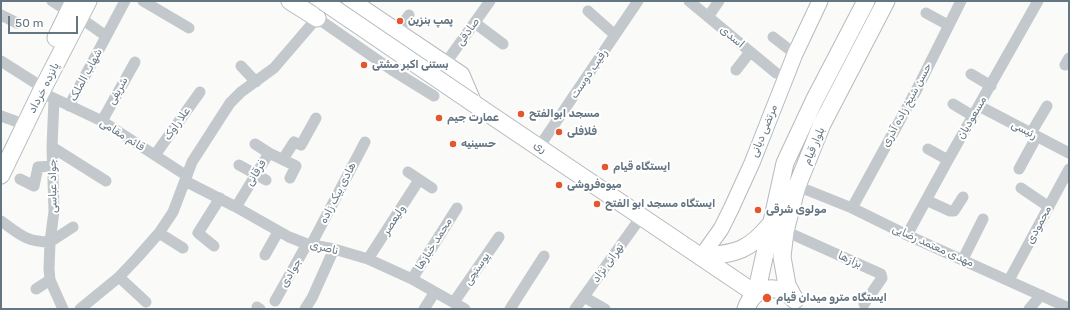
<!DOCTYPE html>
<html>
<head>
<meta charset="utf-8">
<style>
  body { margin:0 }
  #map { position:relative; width:1070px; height:310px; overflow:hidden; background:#fafaf8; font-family:Rubik,sans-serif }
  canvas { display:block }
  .frame { position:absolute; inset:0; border:2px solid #657683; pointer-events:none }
  .scale { position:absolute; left:8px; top:16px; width:70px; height:18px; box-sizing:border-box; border:2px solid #657683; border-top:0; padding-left:5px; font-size:12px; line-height:14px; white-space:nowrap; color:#657683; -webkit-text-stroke:3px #fff; paint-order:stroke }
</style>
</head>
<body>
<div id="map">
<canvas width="1070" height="310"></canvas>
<div class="frame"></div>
<div class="scale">50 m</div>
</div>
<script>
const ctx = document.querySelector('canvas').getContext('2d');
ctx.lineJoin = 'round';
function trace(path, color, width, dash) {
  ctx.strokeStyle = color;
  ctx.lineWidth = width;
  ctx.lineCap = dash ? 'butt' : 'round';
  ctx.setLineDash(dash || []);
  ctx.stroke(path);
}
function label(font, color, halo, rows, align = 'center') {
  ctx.font = font + ' Rubik,Vazirmatn,sans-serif';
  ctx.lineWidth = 4;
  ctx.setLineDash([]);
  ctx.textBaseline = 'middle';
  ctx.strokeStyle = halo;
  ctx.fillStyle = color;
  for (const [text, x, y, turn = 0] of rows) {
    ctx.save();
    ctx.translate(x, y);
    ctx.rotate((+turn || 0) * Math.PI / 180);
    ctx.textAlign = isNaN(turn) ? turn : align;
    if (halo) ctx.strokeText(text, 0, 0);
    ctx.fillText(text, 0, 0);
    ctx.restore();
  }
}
const secondary = new Path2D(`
  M701,257L721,229L731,209L752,163L795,54L820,1`);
const primary = new Path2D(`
  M290,1L317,18
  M351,1L461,75L473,103L756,294
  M56,38L74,1
  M1,175L41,92L88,1
  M701,257C734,253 747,253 770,225
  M756,294L785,163L814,101L866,1
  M795,300L787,285L782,257L785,231L797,186L822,124L886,1
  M746,309C754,285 778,283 795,300`);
trace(secondary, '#b3babf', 17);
trace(primary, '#b5babe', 19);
trace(new Path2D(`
  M52,1L69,12
  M143,1L189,28
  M689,1L776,73
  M588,11L615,35
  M926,13L948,25
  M1,15L17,23
  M79,17L106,36
  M708,17L719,1
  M475,23L503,44
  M397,32L409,15
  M773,37L795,54
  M1,61L34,82
  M445,64L490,1
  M1065,65L1069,58
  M241,66L256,82
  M736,70L750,52
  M971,74L991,86
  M49,96L102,121L187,176
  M54,99L52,147L54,211L50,242L49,269L50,280L63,309
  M953,104L973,116
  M69,106L125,1
  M979,106L1069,153
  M1,116L15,121
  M102,121L135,62
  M1031,133L1047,106
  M255,144L269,153
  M52,147L106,181
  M539,147L638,1
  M928,149L948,160
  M155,155L200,92
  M283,159L294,142L301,145L316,118
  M239,165L266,180
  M1019,169L1037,136
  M408,172L432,188
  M20,179L34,186L38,167L52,166
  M185,181L236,207L289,237L307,244L334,249L368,259L412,279L465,309
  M797,186L852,208L907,235L1069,308
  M1021,188L1049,207
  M926,200L950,211H954L963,197
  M236,207L269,153L296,166L290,178
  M852,208L917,89L961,1
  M1,221C19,234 26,242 50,242
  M785,231L881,274L882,278L864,304
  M159,233L183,248
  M907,235L948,160L1038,1
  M50,242L73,227
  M311,245L365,142
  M214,246L198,233L220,198
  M265,255L278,232
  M368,259L419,180
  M963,259L983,219
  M119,277L146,302
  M412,279L457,208
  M1009,280L1069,169
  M36,289L50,280
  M584,297L605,309
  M275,301L307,244
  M454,302L499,237
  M257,307L260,309
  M80,309L119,277L137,258L159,233L173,212L192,162L230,103L241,92L274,68L317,18L392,70L434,96
  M305,309L312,298L334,249
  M424,309L435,292
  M510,309L544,256
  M575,309L641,217
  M1029,309L1041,295`), '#c3c8cc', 11);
trace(secondary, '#fff', 15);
trace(primary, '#fff', 17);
const primaryBridge = new Path2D(`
  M323,1L473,103`);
trace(primaryBridge, '#b5babe', 19, []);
trace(primaryBridge, '#fff', 17);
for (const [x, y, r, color] of [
  [400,21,4,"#e4572e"],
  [364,65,4,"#e4572e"],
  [521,114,4,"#e4572e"],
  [439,118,4,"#e4572e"],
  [559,132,4,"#e4572e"],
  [453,144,4,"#e4572e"],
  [605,167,4,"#e4572e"],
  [559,185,4,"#e4572e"],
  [597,204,4,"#e4572e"],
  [758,210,4,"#e4572e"],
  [767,298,5,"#e4572e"]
]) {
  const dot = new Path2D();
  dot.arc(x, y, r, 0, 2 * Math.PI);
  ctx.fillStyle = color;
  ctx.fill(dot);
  trace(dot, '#fff', 1.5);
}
label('bold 11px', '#657683', '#fff', [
  ["پمپ بنزین",408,21],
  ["بستنی اکبر مشتی",372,65],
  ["مسجد ابوالفتح",529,114],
  ["عمارت جیم",447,118],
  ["فلافلی",567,132],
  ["حسینیه",461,144],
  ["ایستگاه قیام",613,167],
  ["میوه‌فروشی",567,185],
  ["ایستگاه مسجد ابو الفتح",605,204],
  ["مولوی شرقی",766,210],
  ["ایستگاه مترو میدان قیام",776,298]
], 'left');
label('11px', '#657683', '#fff', [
  ["صادقی",468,32,-54],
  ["اسدی",732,37,40],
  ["رقیب دوست",589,74,-56],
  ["شهاب الملک",86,75,-62],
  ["پانزده خرداد",44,88,-63],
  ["شریفی",118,91,-61],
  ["حسن شیخ زاده آذری",907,105,-62],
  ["مسعودیان",972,118,-60],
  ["علا راوک",177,124,-55],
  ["رئیسی",1024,130,27],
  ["مرتضی دیانی",764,131,-68],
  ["قائم مقامی",122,135,32],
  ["بلوار قیام",814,146,-67],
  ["ری",540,147,34],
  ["فرقانی",256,173,-58],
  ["جواد عباسی",53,186,-91],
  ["هادی بیک زاده",338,193,-63],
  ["ولیعصر",394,220,-57],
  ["محمودی",1039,225,-62],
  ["محمد خبازها",434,244,-58],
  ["مهدی معتمد رضایی",933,246,24],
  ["ناصری",324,248,13],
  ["بزازها",850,260,24],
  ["تهرانی نژاد",608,263,-54],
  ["پوستچی",477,269,-56],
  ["جوادی",291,273,-60]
]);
</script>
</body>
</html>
